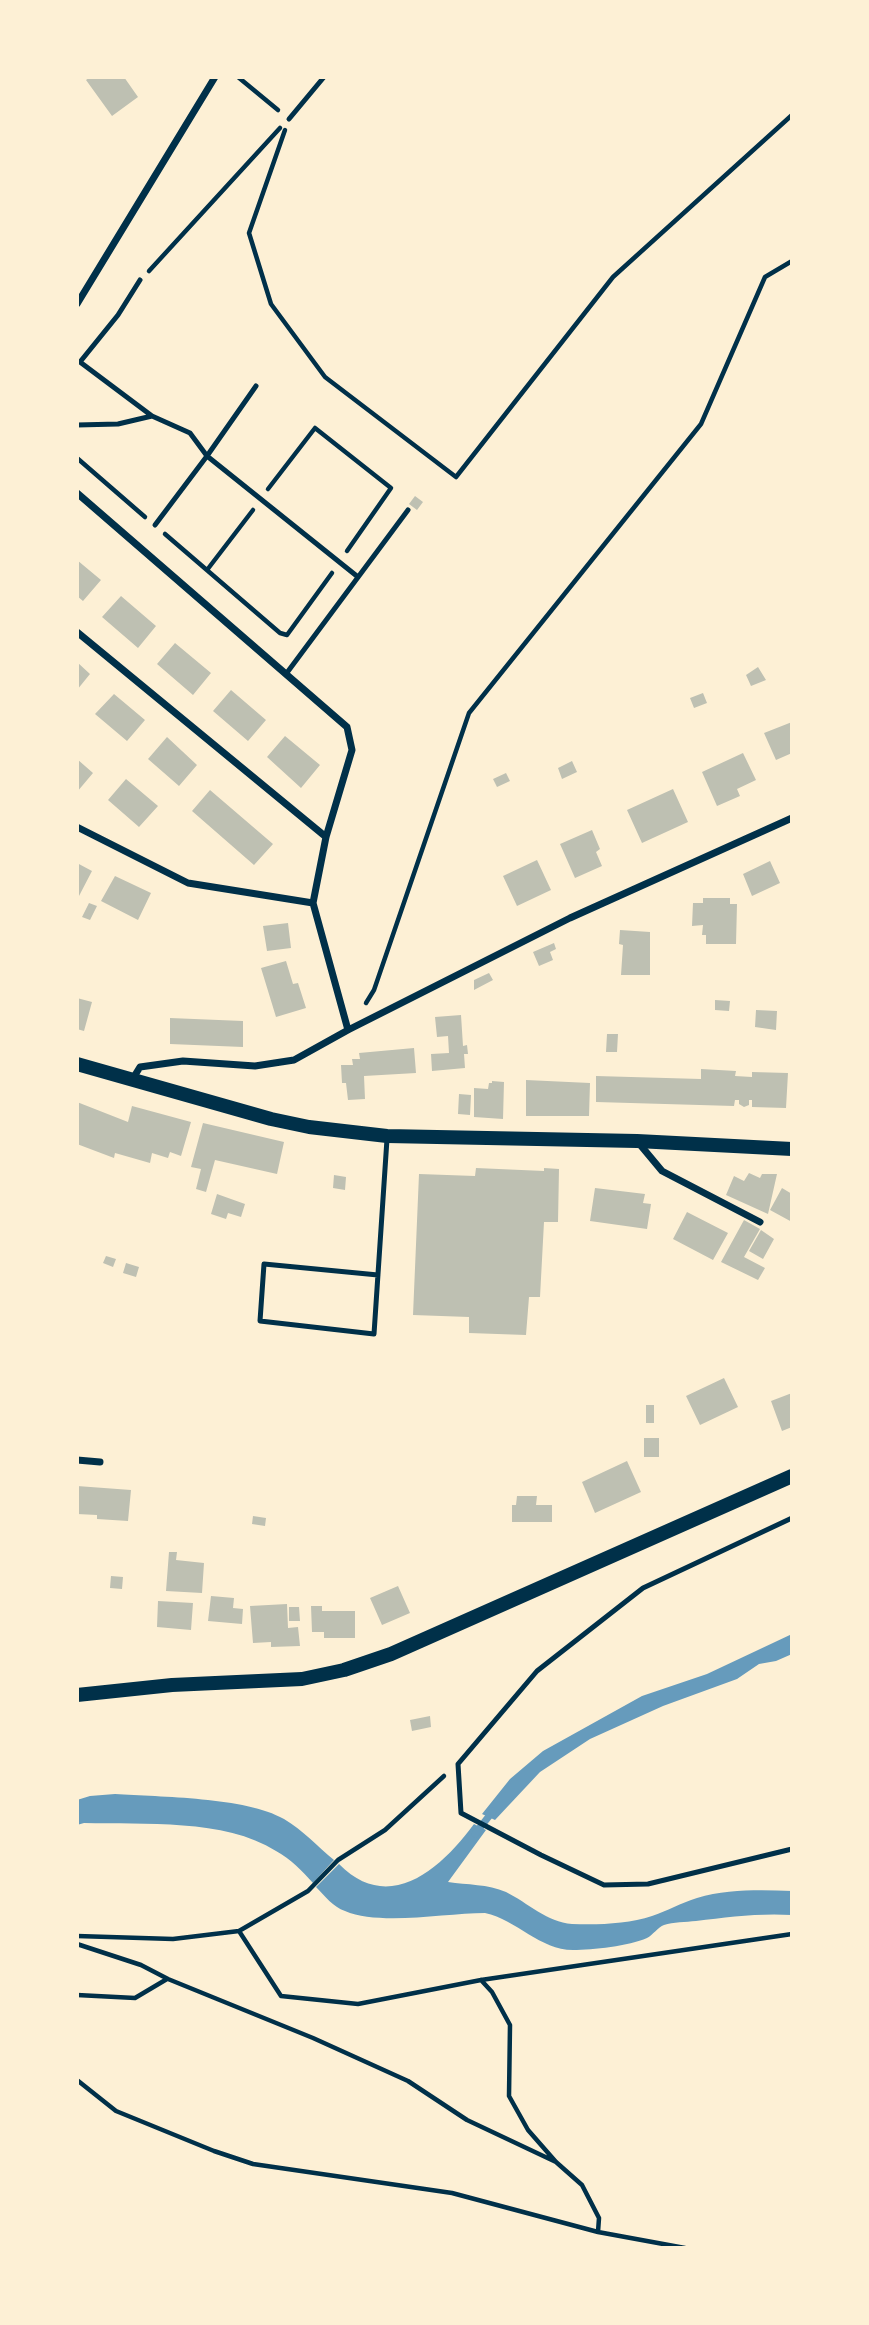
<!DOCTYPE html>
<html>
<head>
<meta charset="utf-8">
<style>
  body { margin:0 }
  #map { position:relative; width:869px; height:2325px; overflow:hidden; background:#fdf0d5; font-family:Raleway,sans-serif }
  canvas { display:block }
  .frame { position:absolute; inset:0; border:79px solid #fdf0d5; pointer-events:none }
</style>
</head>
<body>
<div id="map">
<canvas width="869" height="2325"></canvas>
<div class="frame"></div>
</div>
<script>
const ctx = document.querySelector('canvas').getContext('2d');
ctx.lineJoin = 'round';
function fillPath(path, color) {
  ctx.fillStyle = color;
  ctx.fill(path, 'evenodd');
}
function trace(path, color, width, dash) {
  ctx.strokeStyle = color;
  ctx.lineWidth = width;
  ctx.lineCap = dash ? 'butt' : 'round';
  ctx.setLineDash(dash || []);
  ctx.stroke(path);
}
fillPath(new Path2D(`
  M792,1634V1654L776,1661L759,1664L737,1679L663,1706L590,1739L540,1772L495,1820L482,1814L510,1779L543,1751L642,1696L707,1674Z
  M115,1794C160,1797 246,1797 284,1819C303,1830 318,1847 334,1860L313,1883C302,1871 291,1859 276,1851C224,1818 144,1825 84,1823L77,1825V1800L90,1796Z
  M474,1824L486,1830L448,1882C467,1885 488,1884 506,1892C528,1903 547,1922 572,1924C598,1925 628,1924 652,1916C667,1911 681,1903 697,1898C728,1889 760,1890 792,1891V1915C759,1913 728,1917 696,1921C686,1922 673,1922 664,1925C658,1927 653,1935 647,1938C629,1946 593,1950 573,1950C540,1950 517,1920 485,1913C446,1913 380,1926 345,1911C333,1907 325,1896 316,1887L339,1864C389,1915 441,1869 474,1824Z`), '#669bbc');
trace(new Path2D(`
  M475,1834L493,1811`), '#669bbc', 7);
fillPath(new Path2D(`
  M90,77H124L138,97L112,116L86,80Z
  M415,496L423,502L417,510L409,504Z
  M77,560L101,580L83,601L77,596Z
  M121,596L156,626L138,648L102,617Z
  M175,643L211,673L193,695L157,664Z
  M77,662L90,674L77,690Z
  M758,667L766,680L751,686L746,675Z
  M231,690L266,720L248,741L213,711Z
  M703,693L707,703L694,708L690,698Z
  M114,694L145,720L127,741L95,714Z
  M792,722V753L776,760L764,733Z
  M285,736L320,765L301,788L267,757Z
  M167,737L197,765L179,786L148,759Z
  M743,753L756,780L737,789L740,796L717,806L702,772Z
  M77,759L93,773L77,792Z
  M572,761L577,772L562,779L558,768Z
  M506,773L510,781L497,787L493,779Z
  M126,779L158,806L139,827L108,800Z
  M673,789L688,822L642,843L627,810Z
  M210,790L273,844L254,865L192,811Z
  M592,830L600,849L596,852L602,866L575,878L560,844Z
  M537,860L551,890L517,906L503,876Z
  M770,861L780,883L752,896L743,874Z
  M77,863L92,871L79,896L77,895Z
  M115,876L151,893L138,920L101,901Z
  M703,898H730V904H737L736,944H706V935H702L703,925L692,926L693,903H703Z
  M89,903L97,906L90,920L82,917Z
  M288,923L291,948L267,951L263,926Z
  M620,930L650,932V975H621L623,945L619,944Z
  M554,943L556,949L550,952L553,960L539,966L533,952Z
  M286,961L293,984L298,983L306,1008L276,1017L261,968Z
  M489,973L493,980L474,990V980Z
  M77,998L92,1002L84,1031L77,1029Z
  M715,1000L730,1001L729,1011L715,1010Z
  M756,1010L777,1011L776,1030L755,1027Z
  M461,1015L463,1046L467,1045L468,1054H464L465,1068L432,1071L431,1054L449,1053L448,1036L437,1037L435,1017Z
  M170,1018L243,1021V1047L170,1044Z
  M607,1034H618L617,1052H606Z
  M414,1048L416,1073L364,1076L365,1099L348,1100L346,1083H342L341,1065H353L352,1059H360L359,1053Z
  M701,1069L736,1071L735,1076L752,1077V1072L788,1073L786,1108L752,1107V1100H749V1105L744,1107L739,1104V1100H735L734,1106L596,1102V1076L701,1079Z
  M526,1080L590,1083L589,1116H526Z
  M492,1081L504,1082L503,1119L474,1117V1088L488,1089L489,1083H492Z
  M459,1094L471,1095L470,1115L458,1114Z
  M77,1102L128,1122L132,1106L191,1122L181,1156L170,1152L168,1158L152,1153L150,1163L115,1153L114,1158L77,1144Z
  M203,1123L284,1142L277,1174L215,1160L206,1192L196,1189L201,1169L191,1167Z
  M476,1168L544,1171V1168L559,1169L558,1222H544L540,1297H529L526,1335L469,1333V1317L413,1315L419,1174L475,1176Z
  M749,1173L760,1178L762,1174H777L768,1214L726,1195L734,1176L744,1181Z
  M334,1175L346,1177L345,1190L333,1188Z
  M595,1188L645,1194L643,1203L651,1204L647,1229L590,1221Z
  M782,1188L792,1194V1222L770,1210Z
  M217,1194L245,1204L241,1217L228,1213L226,1219L211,1214Z
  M687,1212L728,1233L713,1260L673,1239Z
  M744,1220L760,1229L744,1257L765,1268L758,1280L721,1262Z
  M761,1230L774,1239L763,1259L749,1251Z
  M106,1256L116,1259L113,1267L103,1263Z
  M126,1263L139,1267L136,1277L123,1273Z
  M724,1378L738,1407L700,1425L686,1396Z
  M792,1393V1427L782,1431L771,1401Z
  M646,1405H654V1423H646Z
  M644,1438H659V1457H644Z
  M627,1461L641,1492L595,1513L582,1482Z
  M77,1486L131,1490L128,1521L97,1519V1515L77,1514Z
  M517,1496H537L536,1505H552V1522H512V1505H516Z
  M253,1516L266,1518L265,1526L252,1524Z
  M169,1552H177L176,1560L204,1563L202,1593L166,1591Z
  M111,1576L123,1577L122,1589L110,1588Z
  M398,1586L410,1613L382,1625L370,1598Z
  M211,1596L234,1598L233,1608L243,1609L242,1624L208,1621Z
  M158,1601L193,1603L191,1630L157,1627Z
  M287,1604L288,1628L298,1627L300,1646L271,1647V1642L253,1643L250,1606Z
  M311,1606H322V1611H355V1638H324V1632H312Z
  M289,1607H299L300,1621H289Z
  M430,1716L431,1727L412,1731L410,1720Z`), '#bec0b2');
trace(new Path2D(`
  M238,77L278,110
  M285,130L249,233L271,304L325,377L456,477L613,277L792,115
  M149,271L280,128
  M77,458L145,517
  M268,489L315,428L391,488L347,551
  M165,534L280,633L287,635L332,573
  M207,570L253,510
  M366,1003L374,990L469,713L701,424L765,277L792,261
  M239,1931L281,1996L358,2004L481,1980L792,1934
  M77,1936L173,1939L239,1931L308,1891L338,1860L385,1830L444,1776
  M77,1944L141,1965L168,1979L313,2038L408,2081L467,2120L556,2162
  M481,1980L492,1992L510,2025L509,2096L528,2130L556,2162L582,2185L599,2218L598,2232
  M77,1995L135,1998L167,1979
  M77,2080L116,2111L214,2151L253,2164L452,2193L598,2232L685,2248`), '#003049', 4.5);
trace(new Path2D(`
  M289,119L324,77
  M152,416L190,433L207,456L256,386
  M77,425L118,424L152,416L80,362L118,315L140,280
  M155,525L207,456L358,577
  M286,674L408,510
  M378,1275L264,1264L260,1321L374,1334L387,1139
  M792,1518L643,1588L537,1671L458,1764L461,1813L541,1855L604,1885L648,1884L792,1849`), '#003049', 5);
trace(new Path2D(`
  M77,304L215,77
  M77,493L347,727L352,750L326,837L313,903L348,1030
  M77,632L326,837
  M77,827L188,883L313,903
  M132,1080L140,1067L183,1061L255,1066L294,1060L348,1030L570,918L792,818
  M637,1141L662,1171L760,1222
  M77,1460L100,1462`), '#003049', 7);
trace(new Path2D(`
  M77,1064L271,1119L309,1127L387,1136L637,1141L792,1149
  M77,1695L172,1685L302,1679L344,1670L391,1654L792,1476`), '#003049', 14);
</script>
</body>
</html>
